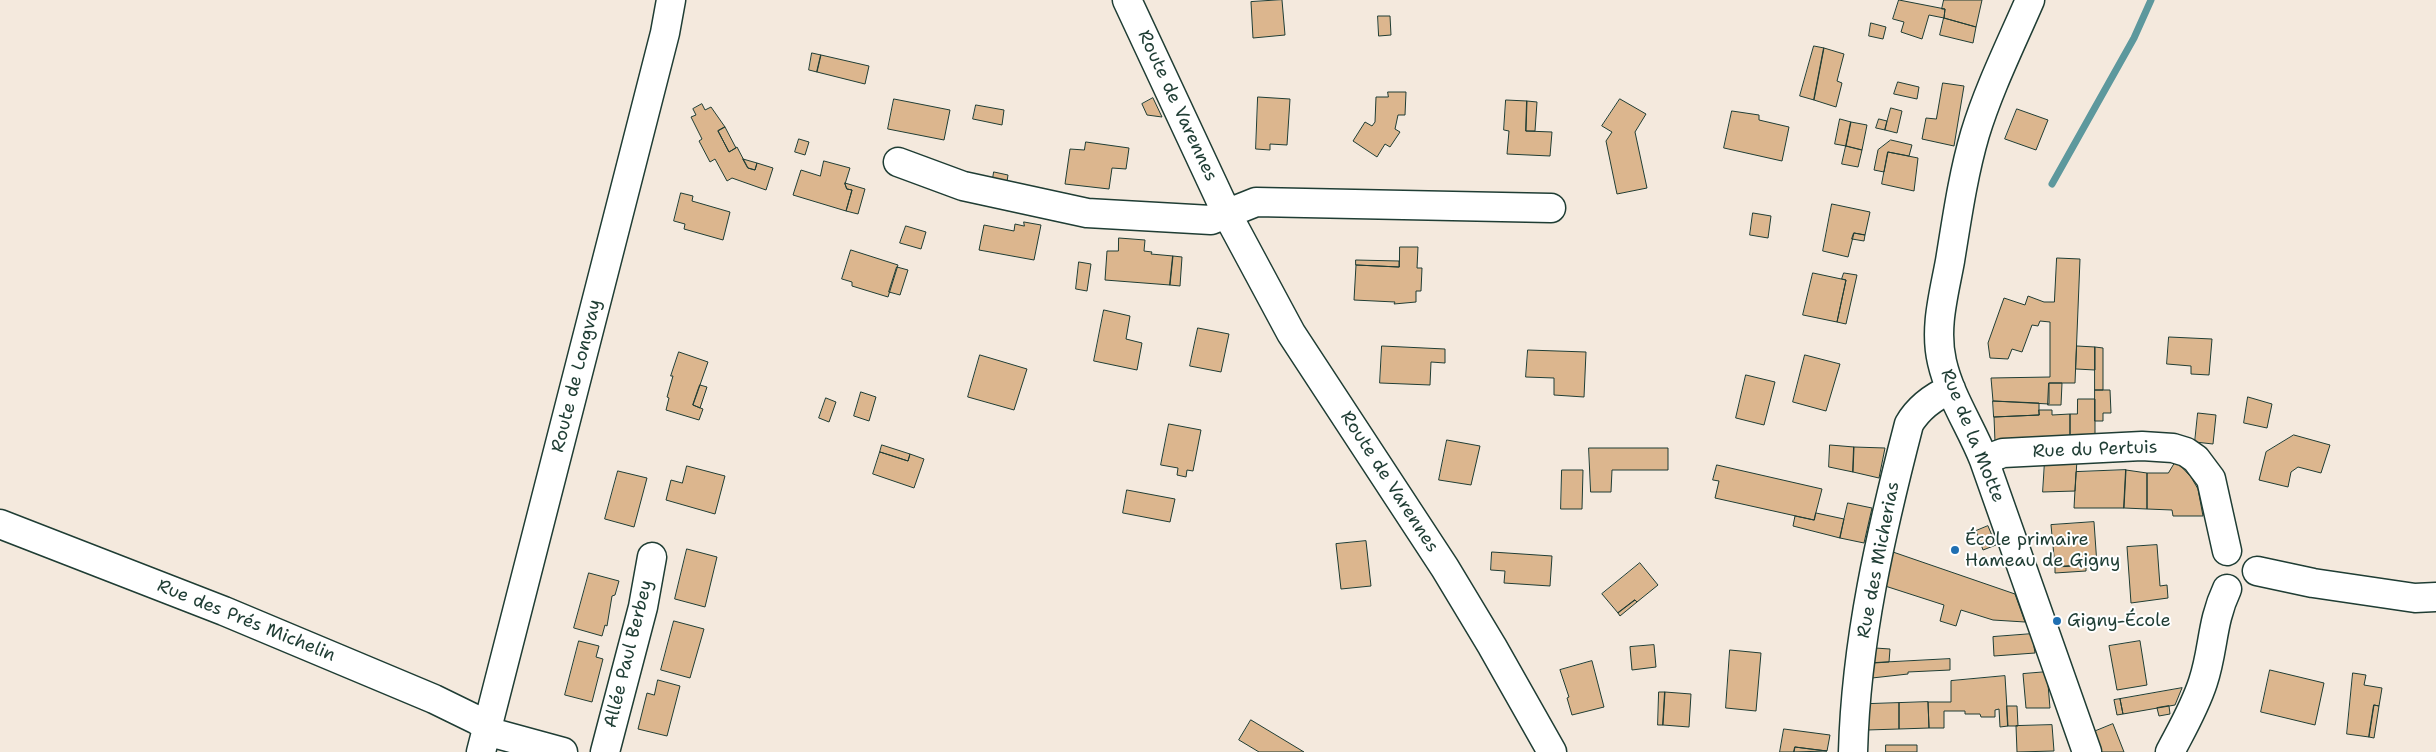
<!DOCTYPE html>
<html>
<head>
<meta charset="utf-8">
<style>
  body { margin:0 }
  canvas { display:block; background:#f4e9dd }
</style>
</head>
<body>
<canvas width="2436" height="752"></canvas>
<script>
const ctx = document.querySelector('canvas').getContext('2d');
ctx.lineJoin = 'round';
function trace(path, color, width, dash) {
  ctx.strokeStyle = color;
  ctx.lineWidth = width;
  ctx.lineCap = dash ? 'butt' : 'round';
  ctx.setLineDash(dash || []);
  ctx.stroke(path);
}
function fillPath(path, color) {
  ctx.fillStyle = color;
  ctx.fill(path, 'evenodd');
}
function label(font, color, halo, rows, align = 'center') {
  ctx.font = font + ' "Shantell Sans",sans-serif';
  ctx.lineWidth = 4;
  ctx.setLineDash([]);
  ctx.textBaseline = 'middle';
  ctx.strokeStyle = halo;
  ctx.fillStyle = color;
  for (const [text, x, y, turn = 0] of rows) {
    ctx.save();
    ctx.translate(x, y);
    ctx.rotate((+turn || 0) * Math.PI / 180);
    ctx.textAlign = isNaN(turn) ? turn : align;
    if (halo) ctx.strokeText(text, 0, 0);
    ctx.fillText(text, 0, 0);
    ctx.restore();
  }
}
trace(new Path2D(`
  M2052,184L2134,38L2151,0`), '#5d989d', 7);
const building = new Path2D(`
  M1282,0L1285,35L1253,38L1251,2Z
  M1899,0L1945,9L1944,18L1929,15L1922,39L1901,32L1904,22L1893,19Z
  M1944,0H1982L1976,27L1944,18L1945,9H1942Z
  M1378,16H1390L1391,35L1379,36Z
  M1944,18L1976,27L1973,43L1940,35Z
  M1871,23L1886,27L1883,39L1869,36Z
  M1814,46L1824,48L1814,100L1800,96Z
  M1824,48L1844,54L1837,81L1842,83L1836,107L1814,100Z
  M812,53L821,55L817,72L809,70Z
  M821,55L869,66L865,84L817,72Z
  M1898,82L1919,87L1917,99L1894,94Z
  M1943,83L1964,86L1954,146L1922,139L1926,118L1936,119Z
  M1388,92H1406L1405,115H1398L1395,129L1400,132L1390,147L1385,144L1377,157L1353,141L1365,122L1372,126L1375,122L1376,97H1388Z
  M1258,97L1290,99L1287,145L1270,144V150L1256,149Z
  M1153,98L1162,117L1147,115L1142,104Z
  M894,99L950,110L944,140L888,129Z
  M1620,99L1646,114L1635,132L1647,188L1617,194L1606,141L1612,132L1602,126Z
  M1506,100L1527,101L1526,131L1552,132L1550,156L1507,154L1509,131L1504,130Z
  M1527,101L1537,102L1535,131H1526Z
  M702,104L705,110L711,107L725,127L718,131L729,152L737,147L748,168L755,170L757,163L773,168L766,190L732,178L727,181L715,159L710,162L699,141L702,139L691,117L696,115L693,109Z
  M976,105L1004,110L1002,125L973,119Z
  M1891,108L1902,111L1897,133L1885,130Z
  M2017,109L2048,120L2036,150L2005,139Z
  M1732,111L1759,115V120L1789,127L1782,161L1724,148Z
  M1840,119L1851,122L1846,146L1835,144Z
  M1879,119L1887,121L1885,130L1876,128Z
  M1851,122L1867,125L1862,150L1846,146Z
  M725,127L736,148L729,152L718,131Z
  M799,139L809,142L805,155L795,152Z
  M1891,140L1912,145L1909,156L1888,152L1884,172L1874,170L1878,150Z
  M1086,142L1129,148L1126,169L1112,168L1109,189L1065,184L1070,149L1084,150Z
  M1846,146L1862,150L1858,167L1842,164Z
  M1888,152L1918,158L1914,191L1882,184Z
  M743,159L757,163L755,170L748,168Z
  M824,161L850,168L845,184L847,189L852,190L846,211L793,195L801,170L820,176Z
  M994,172L1008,175L1006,188L992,185Z
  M845,183L865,189L858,214L846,211L852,190L847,189Z
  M681,193L693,196L692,201L730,212L723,240L684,229L685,224L674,221Z
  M1832,204L1870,212L1865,235L1854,233L1848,257L1823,251Z
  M1753,213L1771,216L1768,238L1750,235Z
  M1024,222L1041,225L1034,260L979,250L984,225L1014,231L1015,224L1024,226Z
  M906,226L926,232L921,249L900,243Z
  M1854,233L1865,235L1864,241L1852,239Z
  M1119,238L1145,240L1144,251L1152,252L1151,254L1173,256L1170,285L1105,280L1107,251H1118Z
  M1400,247H1418L1417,268H1422L1421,291H1416V302L1394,304L1395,302L1354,300L1356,265L1399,267Z
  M851,250L898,265L888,297L852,286V282L842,279Z
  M1173,256L1182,257L1180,286L1170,285Z
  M2057,258L2080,259L2075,383H2049V404L1993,401L1991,378L2050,377V322L2040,321L2038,326L2032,325L2022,352L2012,349L2008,359L1990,358L1988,343L2004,298L2025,305L2028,296L2044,302H2054Z
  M1356,260L1399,261V267L1356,265Z
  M1079,262L1091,264L1087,291L1076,289Z
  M897,267L908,270L900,295L889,292Z
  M1813,273L1846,280L1837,322L1803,315Z
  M1844,273L1857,275L1846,324L1837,322L1846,280L1842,279Z
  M1104,310L1130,316L1126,339L1142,343L1137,370L1094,361Z
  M1198,328L1229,334L1221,372L1190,366Z
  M2169,337L2212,339L2209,375L2191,374V366L2167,364Z
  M1382,346L1445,349V363L1431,362L1430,385L1380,383Z
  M2077,346L2095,347V370L2076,369Z
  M2095,347L2103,348V390H2095Z
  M1528,350L1586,352L1584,397L1554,395V378L1526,377Z
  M679,352L708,362L693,405L703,409L699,420L666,410L669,398L667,397L673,376H671Z
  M980,355L1027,369L1014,410L968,397Z
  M1805,355L1840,364L1826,411L1793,402Z
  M1746,375L1775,382L1764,425L1736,418Z
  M2049,383H2062L2061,405H2048Z
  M700,385L707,387L700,408L693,405Z
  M2095,390H2110L2111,413H2103V421H2095Z
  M861,392L876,397L869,421L854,416Z
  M2248,397L2272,404L2267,428L2244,423Z
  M826,398L836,402L829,422L819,418Z
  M2078,399H2095V438L2070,439V414H2077Z
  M1993,401L2039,403V415L1994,417Z
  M2039,410H2052V415L2070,414V439L1995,442L1994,417L2039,415Z
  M2198,413L2216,415L2213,444L2195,442Z
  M1169,424L1201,430L1193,471L1187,470L1186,477L1177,475L1178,468L1161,465Z
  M2294,435L2330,445L2321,473L2298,467L2291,472L2288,487L2259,480L2266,452Z
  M1447,440L1480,446L1471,485L1439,480Z
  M882,445L910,454L908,461L880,452Z
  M1830,445L1854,447L1853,472L1829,467Z
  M1854,447L1885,448L1879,478L1853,472Z
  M1589,448H1668V470H1612L1611,492H1591Z
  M880,452L908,461L910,454L924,459L914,488L873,474Z
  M2045,460H2077L2075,491L2043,492Z
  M2176,461L2191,477L2198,489L2203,516H2173L2172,510L2147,509V473H2168Z
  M1717,465L1822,489L1814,520L1715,498L1719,481L1713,480Z
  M687,466L725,476L715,514L666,500L671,480L682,483Z
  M1562,470H1583L1582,509H1561Z
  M2126,470L2147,473V509L2124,508Z
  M2126,470L2124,508H2074L2076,472Z
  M618,471L647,478L634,527L605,519Z
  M1127,490L1175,499L1170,522L1123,513Z
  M1848,503L1872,508L1864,543L1840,538Z
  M1816,513L1844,519L1840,538L1793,526L1795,516L1814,520Z
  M2094,522L2097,565L2055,567L2051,525Z
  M1988,526L1996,545L1983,550L1976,531Z
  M1366,541L1371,586L1341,589L1336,544Z
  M2157,545L2160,586L2167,585L2168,598L2131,603L2127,547Z
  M687,549L717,557L705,607L675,599Z
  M1890,551L2015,594L2025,622L1993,620L1961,610L1956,626L1940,621L1944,605L1882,585Z
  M1492,552L1552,556L1550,586L1504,583L1505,571L1491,570Z
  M1640,563L1658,585L1637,602L1635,600L1618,613L1602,594Z
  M2086,565V571L2055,573V567Z
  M589,573L619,581L615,595L612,596L607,626L605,625L602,636L574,628Z
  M1635,600L1637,602L1620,616L1618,613Z
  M674,621L704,629L690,678L661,670Z
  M2032,634L2035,653L1994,656L1993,637Z
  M579,641L599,646L596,657L603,659L592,702L565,695Z
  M2140,641L2147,685L2117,690L2109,646Z
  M1654,645L1656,667L1632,670L1630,647Z
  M1875,648L1890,649L1889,662L1874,663Z
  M1730,650L1761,653L1756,711L1726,708Z
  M1950,659V670L1908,672V674L1872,678L1874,663Z
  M1592,661L1604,707L1572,715L1567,698L1569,697L1560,670Z
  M2270,670L2324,683L2315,725L2261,712Z
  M2047,672L2050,708H2026L2023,674Z
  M2353,673L2366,675L2364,685L2382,688L2379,706L2374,705L2369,737L2347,734Z
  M2005,676L2008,726L2000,727L1999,709L1995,710V717H1981L1980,714H1965V711H1944V728H1929L1928,702H1951V681Z
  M658,680L680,686L667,736L638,729L647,693L654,695Z
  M2182,688L2175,705L2123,714L2120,699Z
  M1659,692H1665L1663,725H1658Z
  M1665,692L1691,694L1689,727L1663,725Z
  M2120,699L2123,714L2117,715L2114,700Z
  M1928,702L1929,728L1899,729V703Z
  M1899,703V729L1867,730L1869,704Z
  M2374,705L2379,706L2374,738L2369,737Z
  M2007,706H2017L2018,726H2008Z
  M2169,706L2170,714L2159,716L2157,708Z
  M1251,720L1304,752H1259L1239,740Z
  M2113,724L2124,752H2099L2091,733Z
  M2052,725L2054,751L2017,752L2016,726Z
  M1784,729L1830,735L1827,751L1795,747L1794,752H1780Z
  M1886,745H1917V752H1886Z
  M1795,747L1810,749L1827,751L1794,752Z`);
fillPath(building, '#dcb68e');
trace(building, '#1f3d34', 1);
const minor = new Path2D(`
  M1127,0L1226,212L1291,333L1445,568L1492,646L1552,752
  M2030,0C2011,44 1989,88 1975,134C1963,175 1957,218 1950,261C1944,294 1934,328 1942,362C1950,397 1971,427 1984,460L2087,752
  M898,162L963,186L1087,213L1211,220L1256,202L1551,208
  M1984,460L2003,453L2142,446L2173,448L2186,452L2196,459L2211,479L2227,551
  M0,524L224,611L434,699L477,720L497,734L563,752
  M2257,571L2313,583L2415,598L2436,597
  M481,752L665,33L671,0
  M605,752L643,607L652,557
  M1853,752C1856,640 1881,532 1909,424C1919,407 1933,397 1951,389
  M2170,752C2182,729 2195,707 2203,682C2214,649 2211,623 2227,589`);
trace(minor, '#1f3d34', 31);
trace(minor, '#fff', 28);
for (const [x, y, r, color] of [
  [1955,550,5,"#1f6fb2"],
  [2057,621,5,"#1f6fb2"]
]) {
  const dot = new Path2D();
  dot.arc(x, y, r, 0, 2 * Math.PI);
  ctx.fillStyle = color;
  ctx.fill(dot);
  trace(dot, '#fff', 2);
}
label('18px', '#1f3d34', '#fff', [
  ["Route de Varennes",1177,106,65],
  ["Route de Longvay",577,376,-76],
  ["Rue de la Motte",1972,436,68],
  ["Rue du Pertuis",2095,450,-2],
  ["Route de Varennes",1389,482,57],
  ["Rue des Micherias",1879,560,-79],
  ["Rue des Prés Michelin",246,621,22],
  ["Allée Paul Berbey",629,654,-76]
]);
label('18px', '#1f3d34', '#fff', [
  ["École primaire",1965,540],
  ["Hameau de Gigny",1965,561],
  ["Gigny-École",2067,621]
], 'left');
</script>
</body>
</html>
